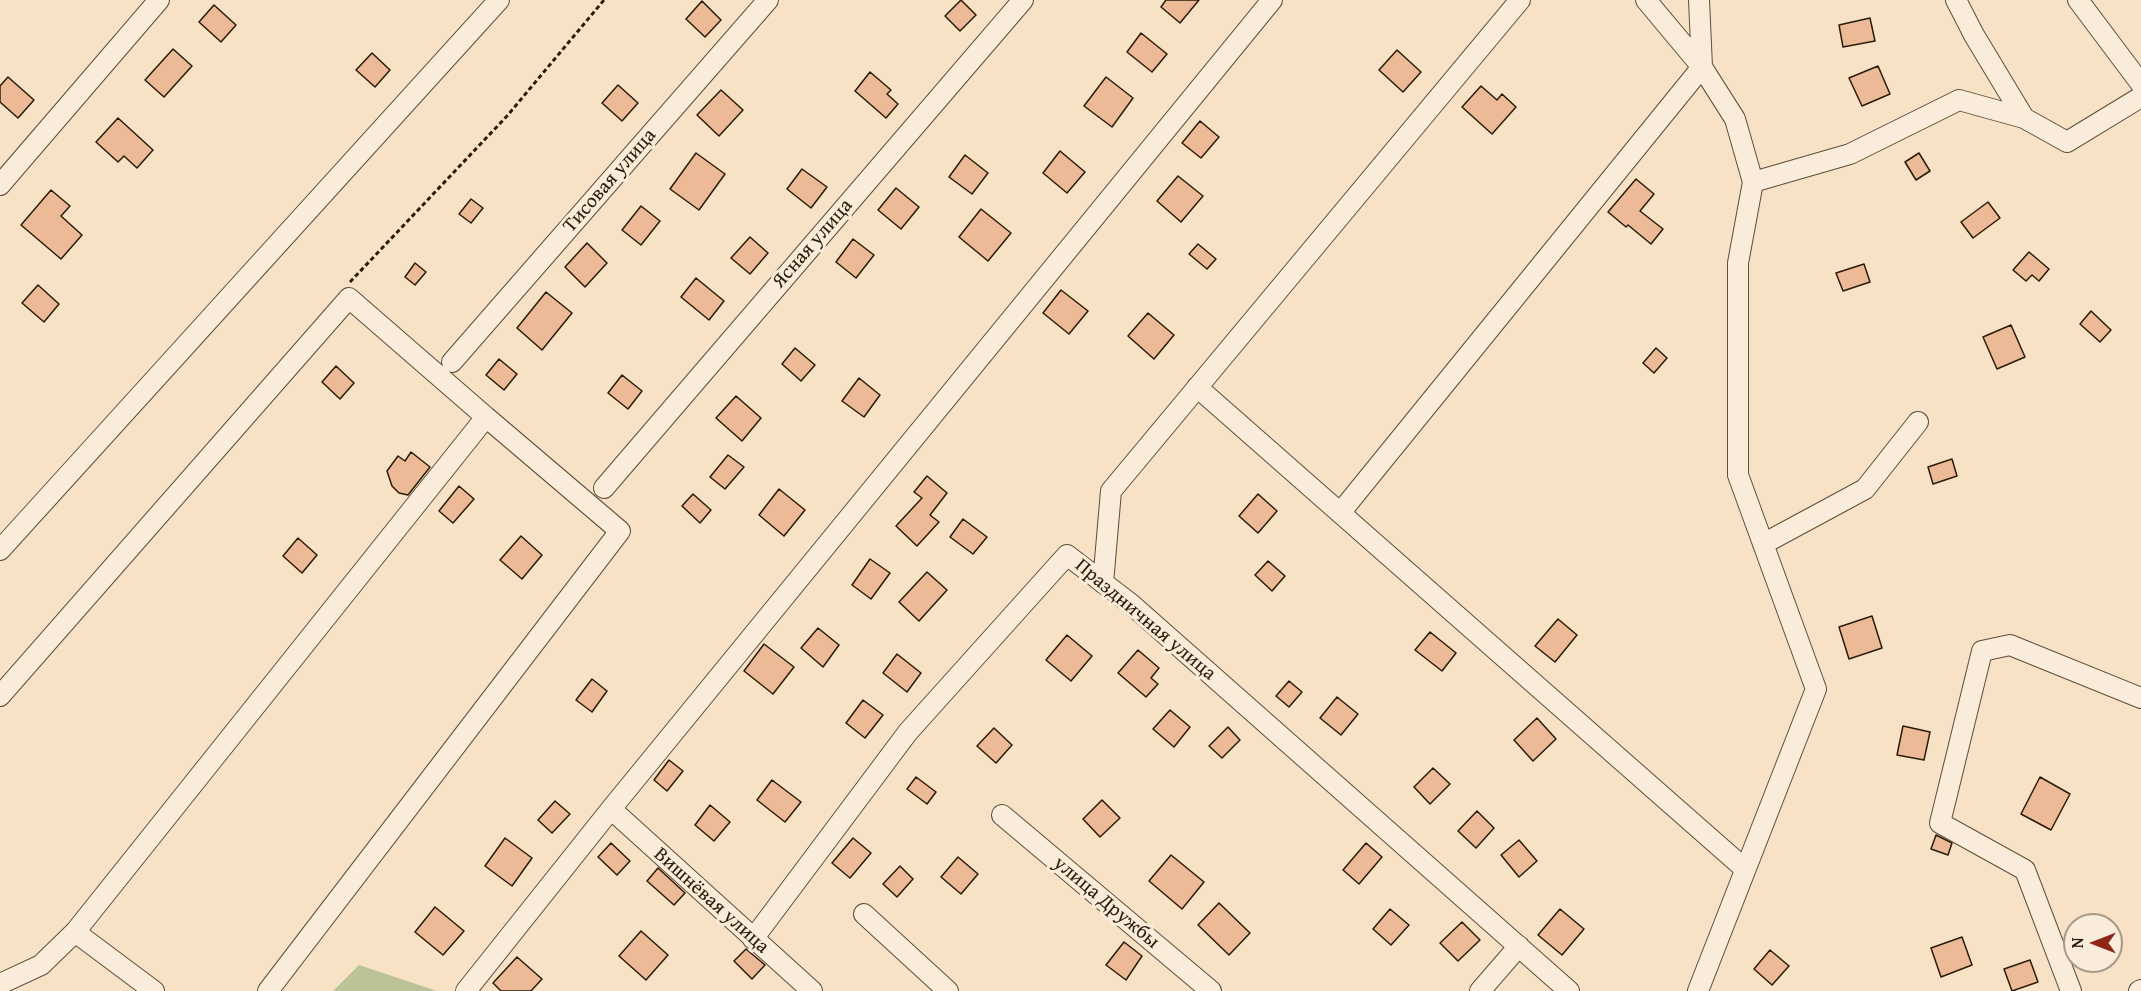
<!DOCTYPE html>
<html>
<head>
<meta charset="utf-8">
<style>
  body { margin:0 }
  #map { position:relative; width:2141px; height:991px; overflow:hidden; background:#f7e2c6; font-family:"Gentium Book Plus",serif }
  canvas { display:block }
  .north { position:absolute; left:2063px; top:913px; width:60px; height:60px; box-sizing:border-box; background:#faecda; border:2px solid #a79986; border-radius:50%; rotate:270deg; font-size:16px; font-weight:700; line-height:24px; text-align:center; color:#2a1c08 }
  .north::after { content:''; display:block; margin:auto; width:21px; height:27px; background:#8f2418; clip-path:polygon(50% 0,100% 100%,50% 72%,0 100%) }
</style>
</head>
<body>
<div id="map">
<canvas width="2141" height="991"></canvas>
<div class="north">N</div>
</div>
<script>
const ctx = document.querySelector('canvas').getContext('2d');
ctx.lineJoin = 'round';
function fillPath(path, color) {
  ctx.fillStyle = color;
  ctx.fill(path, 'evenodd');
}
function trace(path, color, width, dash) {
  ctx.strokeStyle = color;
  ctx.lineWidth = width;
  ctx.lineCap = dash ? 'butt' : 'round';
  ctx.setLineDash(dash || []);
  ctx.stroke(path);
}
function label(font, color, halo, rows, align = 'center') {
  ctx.font = font + ' "Gentium Book Plus",serif';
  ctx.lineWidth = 6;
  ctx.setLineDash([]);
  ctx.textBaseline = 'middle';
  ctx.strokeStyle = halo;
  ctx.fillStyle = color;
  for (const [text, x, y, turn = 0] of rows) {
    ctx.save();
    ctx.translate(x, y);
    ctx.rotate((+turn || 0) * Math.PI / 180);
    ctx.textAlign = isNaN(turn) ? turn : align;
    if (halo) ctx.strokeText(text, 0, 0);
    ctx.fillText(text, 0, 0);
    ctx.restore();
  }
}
fillPath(new Path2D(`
  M359,965L437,991H333Z`), '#bcc396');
const building = new Path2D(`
  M961,0L976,15L960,31L945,16Z
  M1166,0H1199L1180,23L1161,7Z
  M702,1L721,20L705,37L686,19Z
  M214,5L236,25L221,42L199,22Z
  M1870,18L1875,41L1843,47L1839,25Z
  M1141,33L1167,54L1152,72L1127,52Z
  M173,49L192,66L164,97L145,80Z
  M1397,50L1421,72L1403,92L1379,70Z
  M372,53L390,70L375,87L356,70Z
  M1878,66L1890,94L1862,106L1849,78Z
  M870,72L891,90L887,94L898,104L886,118L855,91Z
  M8,77L34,100L18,118L0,102V86Z
  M1106,77L1133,98L1112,127L1084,106Z
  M618,85L638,103L622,121L602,103Z
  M1481,86L1497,100L1502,94L1516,107L1492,134L1462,107Z
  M721,90L743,110L719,136L697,115Z
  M118,118L153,150L137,168L124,156L118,162L96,142Z
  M1200,121L1219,137L1201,158L1182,143Z
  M1060,151L1085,172L1067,193L1043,173Z
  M696,153L725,174L699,210L670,189Z
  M1919,153L1930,171L1916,180L1905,162Z
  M965,155L988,173L972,194L949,177Z
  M802,169L827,187L811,208L787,189Z
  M1178,176L1203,196L1181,222L1157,201Z
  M1636,179L1654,194L1640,211L1663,229L1651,244L1628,225L1626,227L1608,212Z
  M896,188L919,207L901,229L878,210Z
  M51,190L70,206L61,216L82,235L61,259L21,225Z
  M471,199L483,208L471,223L459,214Z
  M1988,202L2000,218L1973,238L1961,222Z
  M641,206L660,221L641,245L622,230Z
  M981,209L1011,233L988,261L959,237Z
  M750,237L768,253L750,274L731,258Z
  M853,239L874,255L856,278L836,262Z
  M587,243L607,263L585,287L565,267Z
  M1198,244L1216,259L1207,269L1189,254Z
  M2029,252L2049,269L2039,281L2032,275L2026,281L2013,270Z
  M415,263L426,272L415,285L405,277Z
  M1864,264L1870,282L1843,291L1836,273Z
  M696,278L724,301L709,320L681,297Z
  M38,285L59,304L44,322L22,303Z
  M1061,290L1088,311L1069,334L1043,313Z
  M546,292L572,313L542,350L517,328Z
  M2091,311L2111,330L2100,342L2080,324Z
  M1148,313L1174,335L1154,359L1128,336Z
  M2011,325L2025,357L1997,369L1983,337Z
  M795,348L815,365L801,381L782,364Z
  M1656,348L1667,358L1654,373L1643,363Z
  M499,359L517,374L504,390L486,375Z
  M336,366L354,383L340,399L322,382Z
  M622,375L642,391L628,409L608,393Z
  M859,378L880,395L864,417L842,401Z
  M736,396L761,418L742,441L716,418Z
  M411,452L430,467L408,495L399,493L392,486L387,471L398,456L405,461Z
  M728,455L744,467L725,489L710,477Z
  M1952,459L1957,476L1933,484L1928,467Z
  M927,476L947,493L930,515L939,522L917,546L896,526L922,498L914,492Z
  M459,486L474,499L453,523L439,511Z
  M779,489L805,510L784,536L759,515Z
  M693,494L711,510L700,523L682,506Z
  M1258,494L1277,511L1258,533L1239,516Z
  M963,519L987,537L973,554L950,537Z
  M521,536L542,555L522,579L500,560Z
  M298,538L317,555L302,573L283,556Z
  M870,559L890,573L871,599L852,585Z
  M1268,561L1285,576L1272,591L1255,575Z
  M927,572L947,590L919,621L899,602Z
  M1872,616L1882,648L1849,659L1839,627Z
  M1558,619L1577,635L1555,662L1535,646Z
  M818,628L839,645L823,667L801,648Z
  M1430,632L1456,653L1442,671L1415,650Z
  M1067,635L1092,656L1071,681L1046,660Z
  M764,644L794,667L773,694L744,671Z
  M1138,650L1159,668L1151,678L1158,684L1146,697L1118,673Z
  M897,654L921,673L907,692L883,673Z
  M592,679L607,691L592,712L576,700Z
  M1289,681L1302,692L1289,707L1276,696Z
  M1337,697L1358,714L1341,735L1320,718Z
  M863,700L883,715L865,738L846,723Z
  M1170,710L1190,727L1174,747L1153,729Z
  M1537,718L1556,739L1533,761L1514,740Z
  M1903,726L1930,732L1924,760L1897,755Z
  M1228,727L1240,740L1222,758L1209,746Z
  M994,728L1012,745L996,763L977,746Z
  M669,760L683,771L667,791L654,780Z
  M1433,768L1450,784L1430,804L1414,787Z
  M916,777L936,792L927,804L907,789Z
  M2040,777L2070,794L2051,830L2021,814Z
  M772,780L801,802L785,822L757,800Z
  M1102,800L1120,818L1100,837L1083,819Z
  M555,801L570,814L552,833L538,820Z
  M710,805L730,822L714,841L695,825Z
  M1477,811L1494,828L1476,848L1458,831Z
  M1936,835L1952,843L1948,855L1931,849Z
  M505,838L532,858L512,886L485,866Z
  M853,838L871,853L850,878L832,863Z
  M1519,840L1537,861L1519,877L1501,855Z
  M611,843L630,861L617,875L598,857Z
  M1366,843L1382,857L1359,884L1343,870Z
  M1171,855L1204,882L1182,909L1149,881Z
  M958,857L978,874L961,894L941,877Z
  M900,866L913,879L897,897L883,884Z
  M658,868L685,893L674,905L647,881Z
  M1219,903L1250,933L1229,955L1198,925Z
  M435,907L464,931L443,955L415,932Z
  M1390,909L1409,925L1391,945L1373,929Z
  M1560,909L1584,929L1562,955L1538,935Z
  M1462,922L1480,940L1458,961L1440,943Z
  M641,931L668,955L646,980L619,956Z
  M1962,937L1972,965L1941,977L1931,948Z
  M1124,942L1142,956L1126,980L1106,965Z
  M746,949L765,965L752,979L734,961Z
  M1770,950L1789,966L1772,985L1754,969Z
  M517,957L542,979L531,991H501L493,983Z
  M2030,960L2038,982L2012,991L2004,969Z`);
fillPath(building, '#ecba96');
trace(building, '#2a1c08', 1.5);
const minor = new Path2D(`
  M1646,0L1702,67L1735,119L1753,182L1850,154L1959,100L2024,118L2067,142L2141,97
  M1956,0L1974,35L2024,118
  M2078,0L2141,84
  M0,185L159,0
  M452,362L768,0
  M1197,387L1745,869
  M604,488L1023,0
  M1340,513L1702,67L1699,0
  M1763,544L1865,489L1918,422
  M0,550L499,0
  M1103,583L1111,491L1520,0
  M0,696L349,298L486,417L75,932L41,965L0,984
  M611,809L812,991
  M1002,815L1211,991
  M864,914L948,991
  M75,932L154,991
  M753,939L908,732L1067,555L1131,604L1569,991
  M268,991L620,531L486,417
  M466,991L611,809L1272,0
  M1480,991L1519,946
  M1698,991L1816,689L1738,475V263L1753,182
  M2071,991L2025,870L1940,823L1982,651L2010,645L2141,698
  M2139,991L2141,990`);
trace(minor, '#5d4e38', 22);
trace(new Path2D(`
  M350,282L507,116L604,0`), '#2a1c08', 3, [4.5, 3]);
trace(minor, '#faecda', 20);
label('20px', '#2a1c08', '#faecda', [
  ["Тисовая улица",610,181,-49],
  ["Ясная улица",813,244,-49],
  ["Праздничная улица",1145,620,40],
  ["Вишнёвая улица",711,901,42],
  ["улица Дружбы",1106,903,40]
]);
</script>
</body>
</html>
